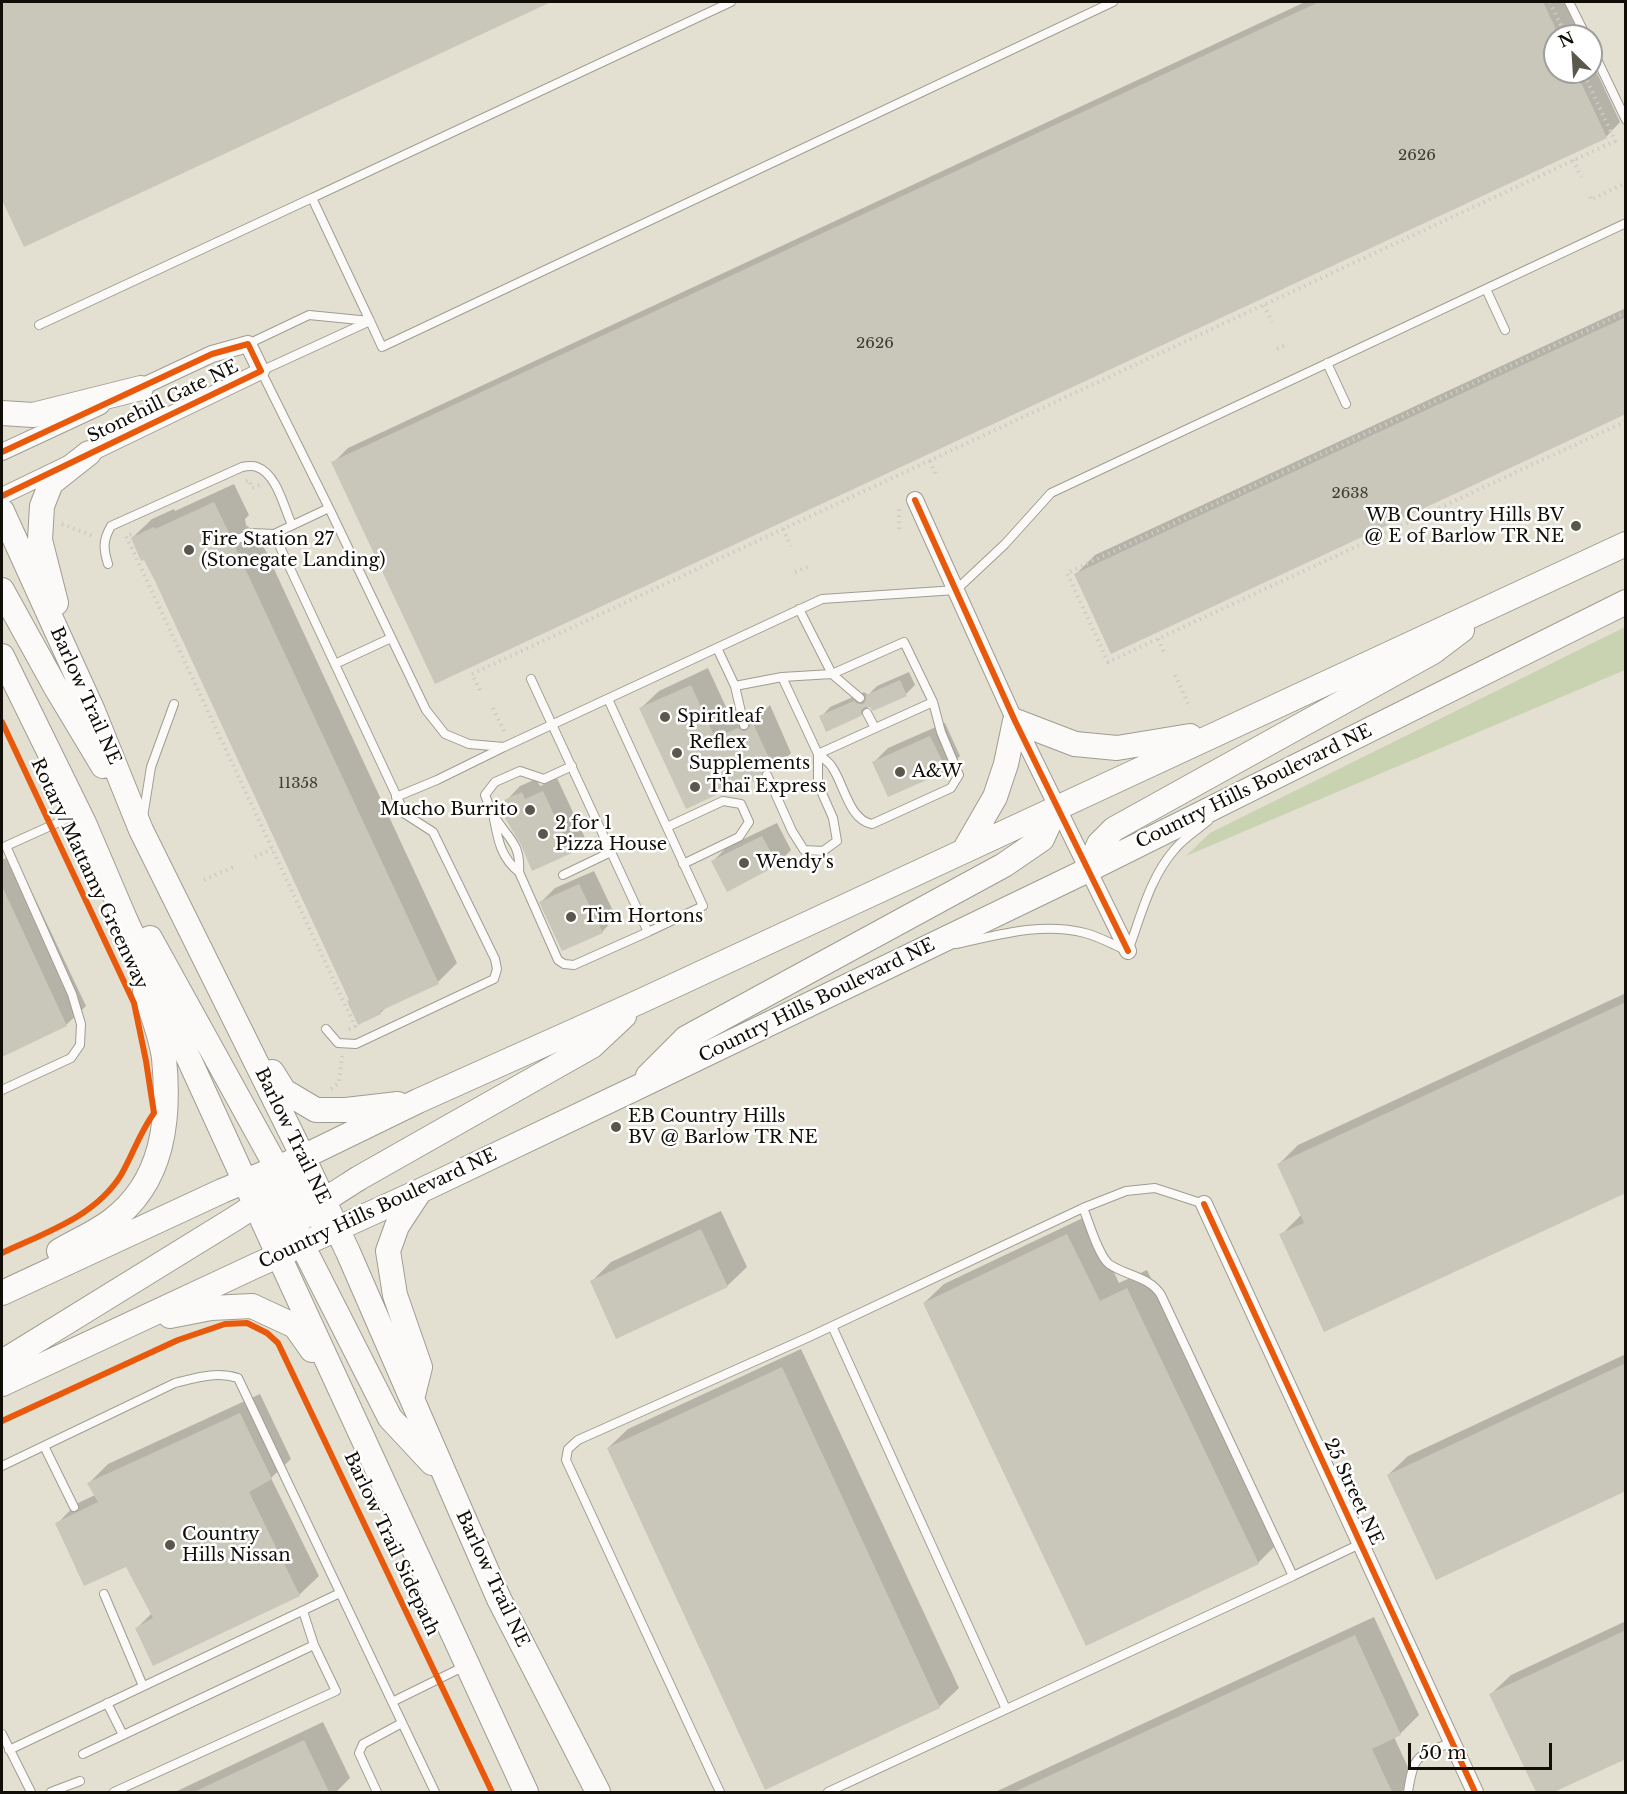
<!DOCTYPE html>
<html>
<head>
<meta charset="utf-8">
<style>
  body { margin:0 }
  #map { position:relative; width:1627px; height:1794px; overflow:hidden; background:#e3e0d1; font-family:"Libre Baskerville",serif }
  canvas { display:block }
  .frame { position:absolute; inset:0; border:3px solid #100e06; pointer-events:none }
  .north { position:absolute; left:1543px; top:24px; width:60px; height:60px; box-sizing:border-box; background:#fff; border:2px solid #9f9f9b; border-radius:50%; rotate:335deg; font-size:16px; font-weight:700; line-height:24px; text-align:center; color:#100e06 }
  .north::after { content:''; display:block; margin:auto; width:21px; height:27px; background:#5a584d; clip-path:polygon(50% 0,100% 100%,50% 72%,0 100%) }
  .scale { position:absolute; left:1408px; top:1743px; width:144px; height:27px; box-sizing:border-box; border:3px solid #100e06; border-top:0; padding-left:8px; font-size:18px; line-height:21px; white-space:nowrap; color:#100e06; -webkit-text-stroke:4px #fff; paint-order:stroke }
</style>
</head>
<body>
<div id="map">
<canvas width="1627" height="1794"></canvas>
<div class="frame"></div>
<div class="north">N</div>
<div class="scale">50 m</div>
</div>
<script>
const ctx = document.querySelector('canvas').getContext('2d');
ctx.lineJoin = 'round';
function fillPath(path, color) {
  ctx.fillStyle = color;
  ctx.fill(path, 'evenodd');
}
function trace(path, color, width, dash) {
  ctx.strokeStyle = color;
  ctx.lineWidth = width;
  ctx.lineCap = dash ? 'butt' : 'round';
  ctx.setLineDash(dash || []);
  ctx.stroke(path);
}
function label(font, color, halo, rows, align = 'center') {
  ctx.font = font + ' "Libre Baskerville",serif';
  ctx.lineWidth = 5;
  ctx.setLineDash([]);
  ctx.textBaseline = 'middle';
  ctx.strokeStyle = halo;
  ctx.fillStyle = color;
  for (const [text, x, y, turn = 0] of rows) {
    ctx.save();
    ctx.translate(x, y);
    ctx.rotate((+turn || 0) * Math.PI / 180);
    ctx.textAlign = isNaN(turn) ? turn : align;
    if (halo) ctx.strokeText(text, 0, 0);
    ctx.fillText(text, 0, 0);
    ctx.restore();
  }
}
fillPath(new Path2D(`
  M1625,627V670L1186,856L1210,833Z`), '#c9d2b1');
fillPath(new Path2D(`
  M2,2H547L25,245L2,196Z
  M1305,2H1564L1580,36H1555V72H1591V60L1620,122L1606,137L333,463L348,448Z
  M1626,308V412L1076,574L1095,555Z
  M234,484L249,515L245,519L246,525L251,529L255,528L457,963L438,982L388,1006L380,1013L351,999L145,558L132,538L152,519L174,509L175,511Z
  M708,668L733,722L756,711L761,714L770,705L791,753L774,770L768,768L760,776L641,708L659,691Z
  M909,672L915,685L906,694L870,705L861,715L821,717L830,707L864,692L868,695L877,686Z
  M945,723L960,756L946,770L874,762L888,748Z
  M557,778L585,838L571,852L523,844L503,811L508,806L506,801L520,786L536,779L540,786Z
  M777,823L791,850L777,864L713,861L727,847Z
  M14,854L86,1006L66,1025L2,1056V860Z
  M594,871L616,917L602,932L541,902L555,888Z
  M1626,993V1191L1281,1235L1302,1214L1279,1164L1298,1145Z
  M721,1211L747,1267L727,1286L591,1282L611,1262Z
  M1087,1216L1119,1283L1147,1270L1277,1544L1258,1563L924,1303L944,1284Z
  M801,1349L959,1688L939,1707L608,1448L628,1429Z
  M1626,1354V1490L1388,1475L1408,1456Z
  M260,1394L291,1459L271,1478L319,1576L299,1595L137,1628L152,1613L127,1565L57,1524L76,1504L95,1495L89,1483L108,1464Z
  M1374,1617L1419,1715L1400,1734L1394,1737L1414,1780L1401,1792H995Z
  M1626,1621V1758L1551,1792H1537L1491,1694L1511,1675Z
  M323,1722L350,1778L336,1792H175Z`), '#0003');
fillPath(new Path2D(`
  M2,2H551L24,247L2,200Z
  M1319,2H1543L1555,27V72H1576L1607,138L435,684L331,462Z
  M1626,317V414L1111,654L1074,574Z
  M214,502L230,535L227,540V544L232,547H235L439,984L380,1011L381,1014L358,1025L347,1001L349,1000L155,581L144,560L141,561L131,538L154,527L155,529Z
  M900,680L907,696L873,711L870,707H865L861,710V716L826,732L819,716L854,701L858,704H863L866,700V695Z
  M691,685L715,738L738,728L742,731H746L750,727L752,721L775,771L765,769L762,772L761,778L753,782L751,779L686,809L639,708Z
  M930,736L947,771L888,797L872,762Z
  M543,791L572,853L532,871L521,845L501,811L508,808L504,800L522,792L525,799Z
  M762,836L778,865L727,892L711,861Z
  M579,884L603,933L562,951L539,902Z
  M2,886L67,1026L2,1057Z
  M1626,1002V1193L1324,1332L1279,1234L1304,1223L1277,1164Z
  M701,1229L728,1287L616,1339L590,1281Z
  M1067,1234L1100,1301L1127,1288L1259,1564L1086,1646L923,1303Z
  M1626,1363V1491L1436,1580L1387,1475Z
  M782,1367L940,1708L765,1790L607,1448Z
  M240,1413L272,1479L249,1492L300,1596L153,1666L135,1628L153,1618L126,1567L84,1586L55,1523L98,1502L87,1483Z
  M1626,1630V1759L1554,1792H1536L1489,1694Z
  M1355,1635L1401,1735L1372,1749L1392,1792H1014Z
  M304,1740L329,1792H194Z`), '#c9c6ba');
const lane = new Path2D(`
  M1113,2L382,347L370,321L261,371L329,508L426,710L445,734L469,744L504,747L822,599L956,590L1005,544L1051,493L1626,223
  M1569,2L1586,36
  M1591,47L1626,120
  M1486,289L1505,330
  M370,321L312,198L731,2
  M39,325L312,198
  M248,344L309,315L370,321
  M1327,363L1346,404
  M274,534L405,814L433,832L495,959L497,969L494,979L356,1044L338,1043L326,1029
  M233,541L252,533L274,534L329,508
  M108,564C103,548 103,540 111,526L242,467C247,466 252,465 257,467C277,474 284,508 292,525
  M799,609L832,674L860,698
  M717,648L735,686L782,677L818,754L933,702L904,642L832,674L782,677
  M335,664L391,638
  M531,679L648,932L703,906L608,699
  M735,686L744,725
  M867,713L875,728
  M818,754C823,758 829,762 832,767C844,784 849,820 872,824L951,788L959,775L941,732L933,702
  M572,766L544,779L520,771L495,782L485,795C488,802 490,810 495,817C508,839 521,843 519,872L558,960L564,964L574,965L648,932
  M767,775L792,831L804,850L823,851L837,841L833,818L818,784V754
  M396,797L437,780L502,748
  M143,817L151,767L174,704
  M494,819C498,840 501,858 519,872
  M667,827L723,801L741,804L749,822L739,837L683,864
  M563,875L611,852
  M956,944C999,935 1041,922 1085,933C1100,937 1114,945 1128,951C1141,916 1150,877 1175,849C1184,838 1197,830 1208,821
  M2,1090L71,1058L80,1045L81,1024L72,994L6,846L77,814
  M1083,1208C1089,1222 1098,1255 1109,1264C1126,1276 1149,1276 1161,1295L1293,1576L1360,1544
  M832,1326L1006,1709
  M44,1446L74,1507
  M2,1466L175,1383C196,1378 216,1371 238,1378L435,1792
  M104,1594L143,1686
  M303,1611L314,1645
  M392,1702L467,1665
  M107,1703L123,1735
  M2,1734L31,1792
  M9,1750L340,1593
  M83,1754L314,1645L336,1691L114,1792
  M51,1792L80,1781
  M377,1792L359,1753L363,1744L402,1723
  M720,1792L566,1460L568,1449L578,1440L809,1337L1083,1208L1126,1191L1155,1188L1204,1204
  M828,1792L1293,1576
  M1408,1792C1414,1753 1417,1757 1452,1742`);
const street = new Path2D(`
  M2,452L101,406
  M2,496L261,371L248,344L212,354L133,391
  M915,500L1015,721L1128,951
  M1204,1204L1475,1792`);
const secondary = new Path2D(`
  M2,413L33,415L141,388
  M2,511L93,711L141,830L303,1157L348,1252L499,1599L598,1792
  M2,590L55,686L103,766
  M56,603L40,540L42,506L51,483L89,453
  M2,656L84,823L125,919L289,1278L526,1792
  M965,849L995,797L1006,764L1015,721L1075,744L1117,748L1190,736
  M1088,870L1099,844L1114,829L1433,652L1462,630
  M150,938L277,1168L310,1212L336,1228
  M272,1072L284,1091L316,1110H346L398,1104
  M648,1076L686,1038L1004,865L1042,839L1057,806
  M255,1188L267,1196L293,1227L390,1418L432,1463
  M59,1251C76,1241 95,1233 111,1221C164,1182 170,1118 164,1058C161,1035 151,1012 145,991
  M279,1255C281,1248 284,1239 288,1233C304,1211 336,1193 359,1178L592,1046L624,1016
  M2,1293L222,1191L303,1157L418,1101L641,1001L1626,544
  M170,1316L211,1308L252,1306L295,1326L312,1350
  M2,1362L234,1219C256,1205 278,1191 294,1169
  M2,1384L253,1267L420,1191L636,1088L1088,870L1626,602
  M412,1399L420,1367L395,1295L388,1251L397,1226L420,1191`);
trace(lane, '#9f9d91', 10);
trace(street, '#9f9d91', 18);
trace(secondary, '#9f9d91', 26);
trace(new Path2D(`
  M1550,2L1566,36
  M1573,160L1581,177
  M1590,197L1591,200L1626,183
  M1264,305L1272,322
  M1626,312L1067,573L1108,662L1626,421
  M1277,349L1288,344
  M930,461L937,477
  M246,481L249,480L252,488L262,484
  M62,524L93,536
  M783,529L791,546
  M899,529V509
  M131,534L126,536L355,1026L348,1030
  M795,572L808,567
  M1158,639L1165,655
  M1175,675L1190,708
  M480,690L472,674L1615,141L1583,72
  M493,708L504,731
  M255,857L272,849
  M204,880L236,866
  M331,1089L339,1083L342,1056`), '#cbcbc7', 4, [1.5, 4.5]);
trace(lane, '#fbfaf8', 8);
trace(street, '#fbfaf8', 16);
trace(secondary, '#fbfaf8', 24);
trace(new Path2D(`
  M2,452L212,354L248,344L261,371L2,496
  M915,500L1015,721L1128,951
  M2,722L134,1003L146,1061L154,1113C140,1132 133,1154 121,1175C95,1217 44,1233 2,1253
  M1204,1204L1475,1792
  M2,1421L178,1340L225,1324L247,1323L267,1333L278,1343L492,1792`), '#e8590c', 6);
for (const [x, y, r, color] of [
  [1576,526,6,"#5a584d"],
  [189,550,6,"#5a584d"],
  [665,717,6,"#5a584d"],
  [677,753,6,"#5a584d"],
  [900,772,6,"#5a584d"],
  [695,787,6,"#5a584d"],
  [530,810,6,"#5a584d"],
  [543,834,6,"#5a584d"],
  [744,863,6,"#5a584d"],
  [571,917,6,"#5a584d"],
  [616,1127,6,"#5a584d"],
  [170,1545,6,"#5a584d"]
]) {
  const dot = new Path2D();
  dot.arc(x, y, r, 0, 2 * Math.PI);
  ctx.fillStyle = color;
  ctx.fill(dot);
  trace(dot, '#fff', 2);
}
label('15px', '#3e3c33', null, [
  ["2626",1417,156],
  ["2626",875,344],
  ["2638",1350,494],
  ["11358",298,784]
]);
label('18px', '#100e06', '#fff', [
  ["Stonehill Gate NE",163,402,-26],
  ["Barlow Trail NE",85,696,66],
  ["Country Hills Boulevard NE",1254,787,-26],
  ["Rotary/Mattamy Greenway",89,874,65],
  ["Country Hills Boulevard NE",817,1001,-26],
  ["Barlow Trail NE",292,1136,64],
  ["Country Hills Boulevard NE",378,1209,-25],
  ["25 Street NE",1353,1492,65],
  ["Barlow Trail Sidepath",391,1544,65],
  ["Barlow Trail NE",492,1579,65]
]);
label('18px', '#100e06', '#fff', [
  ["WB Country Hills BV",1564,516,"right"],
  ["@ E of Barlow TR NE",1564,537,"right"],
  ["Fire Station 27",201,540],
  ["(Stonegate Landing)",201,561],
  ["Spiritleaf",677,717],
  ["Reflex",689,743],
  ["Supplements",689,764],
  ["A&W",912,772],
  ["Thaï Express",707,787],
  ["Mucho Burrito",518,810,"right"],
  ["2 for 1",555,824],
  ["Pizza House",555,845],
  ["Wendy's",756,863],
  ["Tim Hortons",583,917],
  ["EB Country Hills",628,1117],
  ["BV @ Barlow TR NE",628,1138],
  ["Country",182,1535],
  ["Hills Nissan",182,1556]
], 'left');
</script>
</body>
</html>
